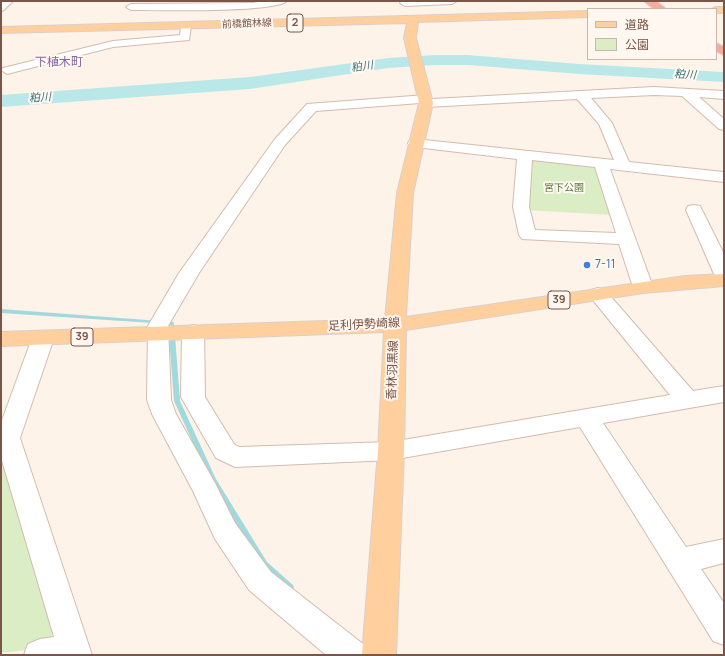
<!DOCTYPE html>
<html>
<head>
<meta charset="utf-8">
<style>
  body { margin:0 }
  #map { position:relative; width:725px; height:656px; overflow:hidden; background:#fef3e8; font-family:Manrope,"Noto Sans JP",sans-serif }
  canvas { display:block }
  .frame { position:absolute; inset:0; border:2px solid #7a5549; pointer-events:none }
  .legend { position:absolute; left:587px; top:8px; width:130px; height:52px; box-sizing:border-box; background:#fff7f0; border:1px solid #cab6ad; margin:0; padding:5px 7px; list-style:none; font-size:12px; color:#7a5549 }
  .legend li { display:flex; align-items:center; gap:8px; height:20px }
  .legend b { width:20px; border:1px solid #cab6ad }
</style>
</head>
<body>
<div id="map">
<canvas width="725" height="656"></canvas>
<div class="frame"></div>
<ul class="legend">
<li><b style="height:5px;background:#ffd09e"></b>道路</li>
<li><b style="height:11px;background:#daedc5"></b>公園</li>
</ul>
</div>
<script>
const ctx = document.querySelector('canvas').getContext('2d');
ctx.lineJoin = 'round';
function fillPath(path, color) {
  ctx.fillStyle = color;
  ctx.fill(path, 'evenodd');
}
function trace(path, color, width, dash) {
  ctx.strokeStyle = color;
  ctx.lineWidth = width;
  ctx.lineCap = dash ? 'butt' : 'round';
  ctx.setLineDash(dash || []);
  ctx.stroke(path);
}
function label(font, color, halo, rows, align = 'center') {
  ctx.font = font + ' Manrope,"Noto Sans JP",sans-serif';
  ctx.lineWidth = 4;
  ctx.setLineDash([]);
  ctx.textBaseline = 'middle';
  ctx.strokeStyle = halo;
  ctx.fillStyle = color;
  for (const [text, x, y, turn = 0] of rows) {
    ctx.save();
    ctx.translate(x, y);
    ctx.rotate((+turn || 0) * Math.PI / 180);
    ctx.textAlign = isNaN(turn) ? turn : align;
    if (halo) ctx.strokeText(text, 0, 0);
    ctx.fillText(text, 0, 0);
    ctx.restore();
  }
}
fillPath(new Path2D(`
  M535,159L589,166L596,169L613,215L525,210L529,161Z
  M1,457L54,632L44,648L1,653Z`), '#daedc5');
fillPath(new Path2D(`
  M1,309L173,322L174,323L180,401L216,479L267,562L293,585L294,588L293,591L290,592L287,591L261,566L211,482L174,401L168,324L1,313Z`), '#a0dadc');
fillPath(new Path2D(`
  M435,55H468L579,64L724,72V82L579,74L468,65H435L388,68L250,89L1,107V95L250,77L388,58Z`), '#bae8e9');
const minor = new Path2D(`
  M3,1H13L4,10L1,11V3Z
  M265,1H287C275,13 155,10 131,10L126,7L131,4L252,3Z
  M402,1H457L452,4L405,6L400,3Z
  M186,23L191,26L189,40L113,47L7,74L1,70L3,68L113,41L180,35L181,26Z
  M654,87L724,91V99L699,97L724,119V130L719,129L682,96L654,95L591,98L612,123L629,162L724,172V182L610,169L653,287L650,291L643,293L636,291L633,287L619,244L522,239L519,235L513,207L517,159L415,147L410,146L408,143L410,140L415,139L614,160L599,124L577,99L426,107L420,103L316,111L285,145L199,273L168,326L171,400L176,414L215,483L235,523L271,572L363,644L367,655H326L249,590L215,539L193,491L152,414L147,400L148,326L179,273L275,139L307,104L426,95L432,99ZM532,160L595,167L616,233L535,230L529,207Z
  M694,205L700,206L724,254V280L717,278L714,274L686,210L688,206Z
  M598,288L605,290L693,391L724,386V402L603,423L686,547L724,539V563L701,569L724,603V645L713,641L580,427L391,460L235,467L216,458L181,397L182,332L186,327L193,325L200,327L204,332L205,397L234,444L239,447L391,442L670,395L588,294L591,290Z
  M43,331L51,333L54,338L20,438L92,655H24L28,644L40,639L54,637L1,457V423L32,338L35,333Z`);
const major = new Path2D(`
  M716,7H724V13H716V9H712Z
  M588,11V17L418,22L416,38L433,103L413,193L406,317L685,276L724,274V286L643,293L406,330L404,451L396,655H362L378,451L384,332L1,346V332L385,319L397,193L419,103L404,38L407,23L1,33V27Z`);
const highway = new Path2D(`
  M644,1H656L666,9H654Z
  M716,43L724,47V55L716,51Z`);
trace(minor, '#d4bbaf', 2);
trace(major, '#dacfcc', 2);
trace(highway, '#dacfcc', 2);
fillPath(minor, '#fff');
fillPath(major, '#ffd09e');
fillPath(highway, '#fba99b');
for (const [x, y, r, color] of [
  [587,265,4,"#3f7fe0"]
]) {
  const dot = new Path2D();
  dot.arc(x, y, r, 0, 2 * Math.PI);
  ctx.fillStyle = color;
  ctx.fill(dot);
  trace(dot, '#fff7f0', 1.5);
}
label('10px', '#7a5549', '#fff7f0', [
  ["前橋館林線",247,24,-2]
]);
label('10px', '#577a3d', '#fff7f0', [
  ["宮下公園",564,188]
]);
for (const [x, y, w] of [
  [295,23,16],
  [559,300,22],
  [82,337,22]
]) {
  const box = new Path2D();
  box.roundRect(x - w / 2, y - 9, w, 18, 3);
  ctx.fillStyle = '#fff7f0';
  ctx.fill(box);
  trace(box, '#7a5549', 1);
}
label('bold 11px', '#7a5549', null, [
  ["2",295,23],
  ["39",559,300],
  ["39",82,337]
]);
label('italic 11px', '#387679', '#fff7f0', [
  ["粕川",362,67,-8],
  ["粕川",685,75,4],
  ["粕川",40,98,-4]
]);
label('12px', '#84659d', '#fff7f0', [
  ["下植木町",59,63]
]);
label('12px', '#366cbe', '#fff7f0', [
  ["7-11",595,265]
], 'left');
label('12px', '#7a5549', '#fff7f0', [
  ["足利伊勢崎線",364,325,-3],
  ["香林羽黒線",393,370,-88]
]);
</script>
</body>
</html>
